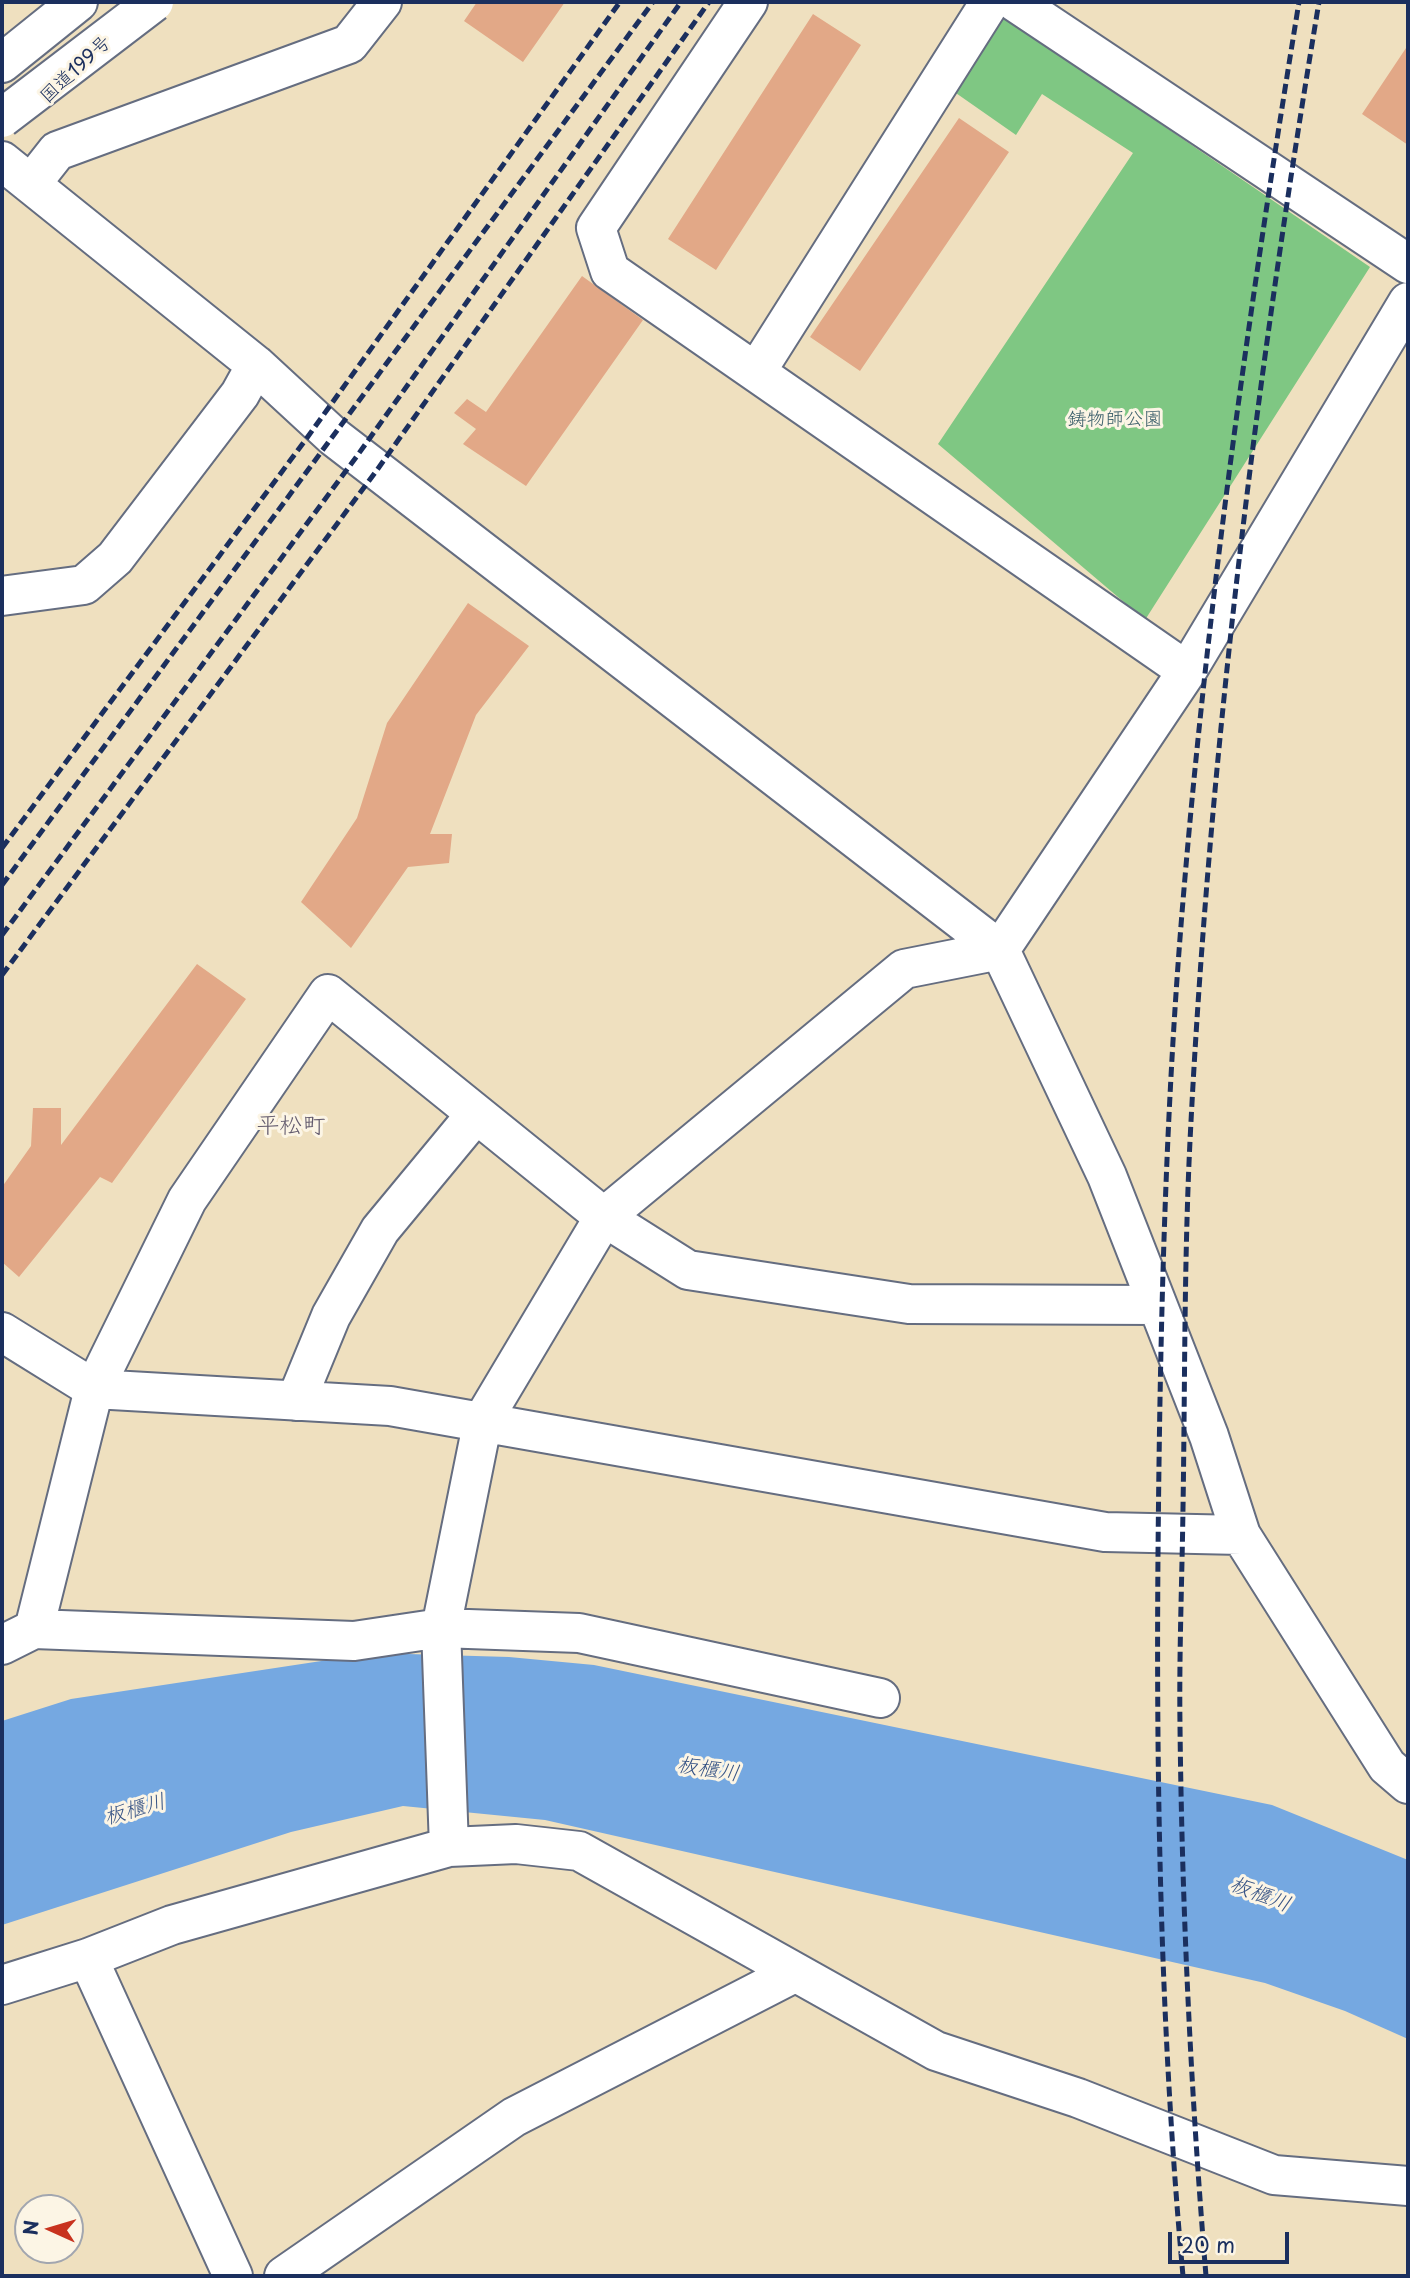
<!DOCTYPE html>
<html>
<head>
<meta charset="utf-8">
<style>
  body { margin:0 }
  #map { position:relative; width:1410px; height:2278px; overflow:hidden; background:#efe0bf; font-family:"Playpen Sans",sans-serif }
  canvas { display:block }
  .frame { position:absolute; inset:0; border:4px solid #1b2f5e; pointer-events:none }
  .north { position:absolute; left:14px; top:2194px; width:70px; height:70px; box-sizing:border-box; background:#fcf5e5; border:2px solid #a2a6af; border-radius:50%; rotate:274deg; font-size:19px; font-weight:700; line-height:28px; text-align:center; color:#1b2f5e }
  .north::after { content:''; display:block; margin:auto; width:24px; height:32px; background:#c8321e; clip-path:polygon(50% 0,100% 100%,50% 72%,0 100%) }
  .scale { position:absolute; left:1168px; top:2232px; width:121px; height:32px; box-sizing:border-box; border:4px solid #1b2f5e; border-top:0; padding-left:9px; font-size:21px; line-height:24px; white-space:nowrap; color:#1b2f5e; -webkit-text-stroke:5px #fcf5e5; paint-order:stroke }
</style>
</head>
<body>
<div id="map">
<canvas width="1410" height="2278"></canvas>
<div class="frame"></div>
<div class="north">N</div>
<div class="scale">20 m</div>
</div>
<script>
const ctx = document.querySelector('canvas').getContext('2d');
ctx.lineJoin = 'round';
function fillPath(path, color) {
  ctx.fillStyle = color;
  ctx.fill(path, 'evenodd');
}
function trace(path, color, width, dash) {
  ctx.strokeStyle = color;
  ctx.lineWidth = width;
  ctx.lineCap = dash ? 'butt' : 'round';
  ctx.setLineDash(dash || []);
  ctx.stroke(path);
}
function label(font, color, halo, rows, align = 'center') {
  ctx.font = font + ' "Playpen Sans","Klee One",sans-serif';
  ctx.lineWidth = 6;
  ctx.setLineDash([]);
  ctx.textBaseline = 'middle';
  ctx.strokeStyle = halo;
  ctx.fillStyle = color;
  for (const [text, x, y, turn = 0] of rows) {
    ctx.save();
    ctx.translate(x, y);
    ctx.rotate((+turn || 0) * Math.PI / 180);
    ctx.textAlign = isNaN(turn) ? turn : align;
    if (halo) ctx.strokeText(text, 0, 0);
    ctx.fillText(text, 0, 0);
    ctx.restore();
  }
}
fillPath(new Path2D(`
  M1000,14L1370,267L1145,620L938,444L1133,153L1042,94L1016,135L953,91Z`), '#7fc783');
fillPath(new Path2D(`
  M374,1653L509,1657L594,1665L1272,1805L1408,1860V2039L1345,2011L1265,1983L545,1820L403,1806L291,1832L2,1925V1721L71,1699Z`), '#75a8e1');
fillPath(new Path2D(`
  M477,2H565L523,62L464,21Z
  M813,14L861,45L716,270L668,239Z
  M1408,45V145L1362,114Z
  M959,118L1009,152L860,371L810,337Z
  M582,276L643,320L526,486L463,444L476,429L454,413L467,399L486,412Z
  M468,603L529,646L476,715L430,834H452L449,863L408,867L351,948L301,902L357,818L387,723Z
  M197,964L246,999L112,1183L100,1177L19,1277L2,1262V1187L31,1146L33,1108H61V1145Z`), '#e2a887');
const minor = new Path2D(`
  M748,2L596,228L610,271L1187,671
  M1015,2L1408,264
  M2,161L256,365L334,437L1000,950L1107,1176L1209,1436L1241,1535
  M31,184L57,151L349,44L382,2
  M756,372L990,2
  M2,596L84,585L115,558L240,394L256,365
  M2,1332L94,1389L390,1406L1105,1532L1241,1535L1387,1766L1408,1784
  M296,1401L331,1316L380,1230L476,1114
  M34,1629L94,1389L187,1200L328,994L604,1217L688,1270L909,1304L1157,1305
  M2,1645L34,1629L354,1641L441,1628L579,1633L880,1698
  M449,1847L441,1628L483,1420L604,1217L904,969L1000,950L1187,671L1408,302
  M88,1958L233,2276
  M2,1985L88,1958L172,1925L449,1847L516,1844L579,1851L936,2051L1078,2098L1274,2175L1408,2186
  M284,2276L514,2117L794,1973`);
const highway = new Path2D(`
  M2,63L78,2`);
trace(minor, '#656d80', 42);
trace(highway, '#656d80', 42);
trace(minor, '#fff', 38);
trace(highway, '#fff', 38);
trace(new Path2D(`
  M2,848L304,442L620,2
  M2,885L653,2
  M2,935L357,456L681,2
  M2,975L377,470L709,2
  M1183,2276C1161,2036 1156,1795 1158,1554C1160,1332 1165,1110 1184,889C1209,592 1251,296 1299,2
  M1206,2276C1191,2094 1182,1909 1180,1726C1179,1654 1182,1581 1183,1508C1185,1386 1184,1264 1190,1141C1209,759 1256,379 1319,2`), '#1b2f5e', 5, [10, 5]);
const highwayBridge = new Path2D(`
  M2,118L154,2`);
trace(highwayBridge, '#656d80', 42, []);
trace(highwayBridge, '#fff', 38);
label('19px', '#1b2f5e', '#fcf5e5', [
  ["国道199号",76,70,-43]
]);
label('19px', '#395d69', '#fcf5e5', [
  ["鋳物師公園",1115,420]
]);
label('italic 21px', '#365385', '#fcf5e5', [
  ["板櫃川",708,1770,9],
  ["板櫃川",135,1810,-16],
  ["板櫃川",1260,1895,21]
]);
label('23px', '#61596c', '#fcf5e5', [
  ["平松町",291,1127]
]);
</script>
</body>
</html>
